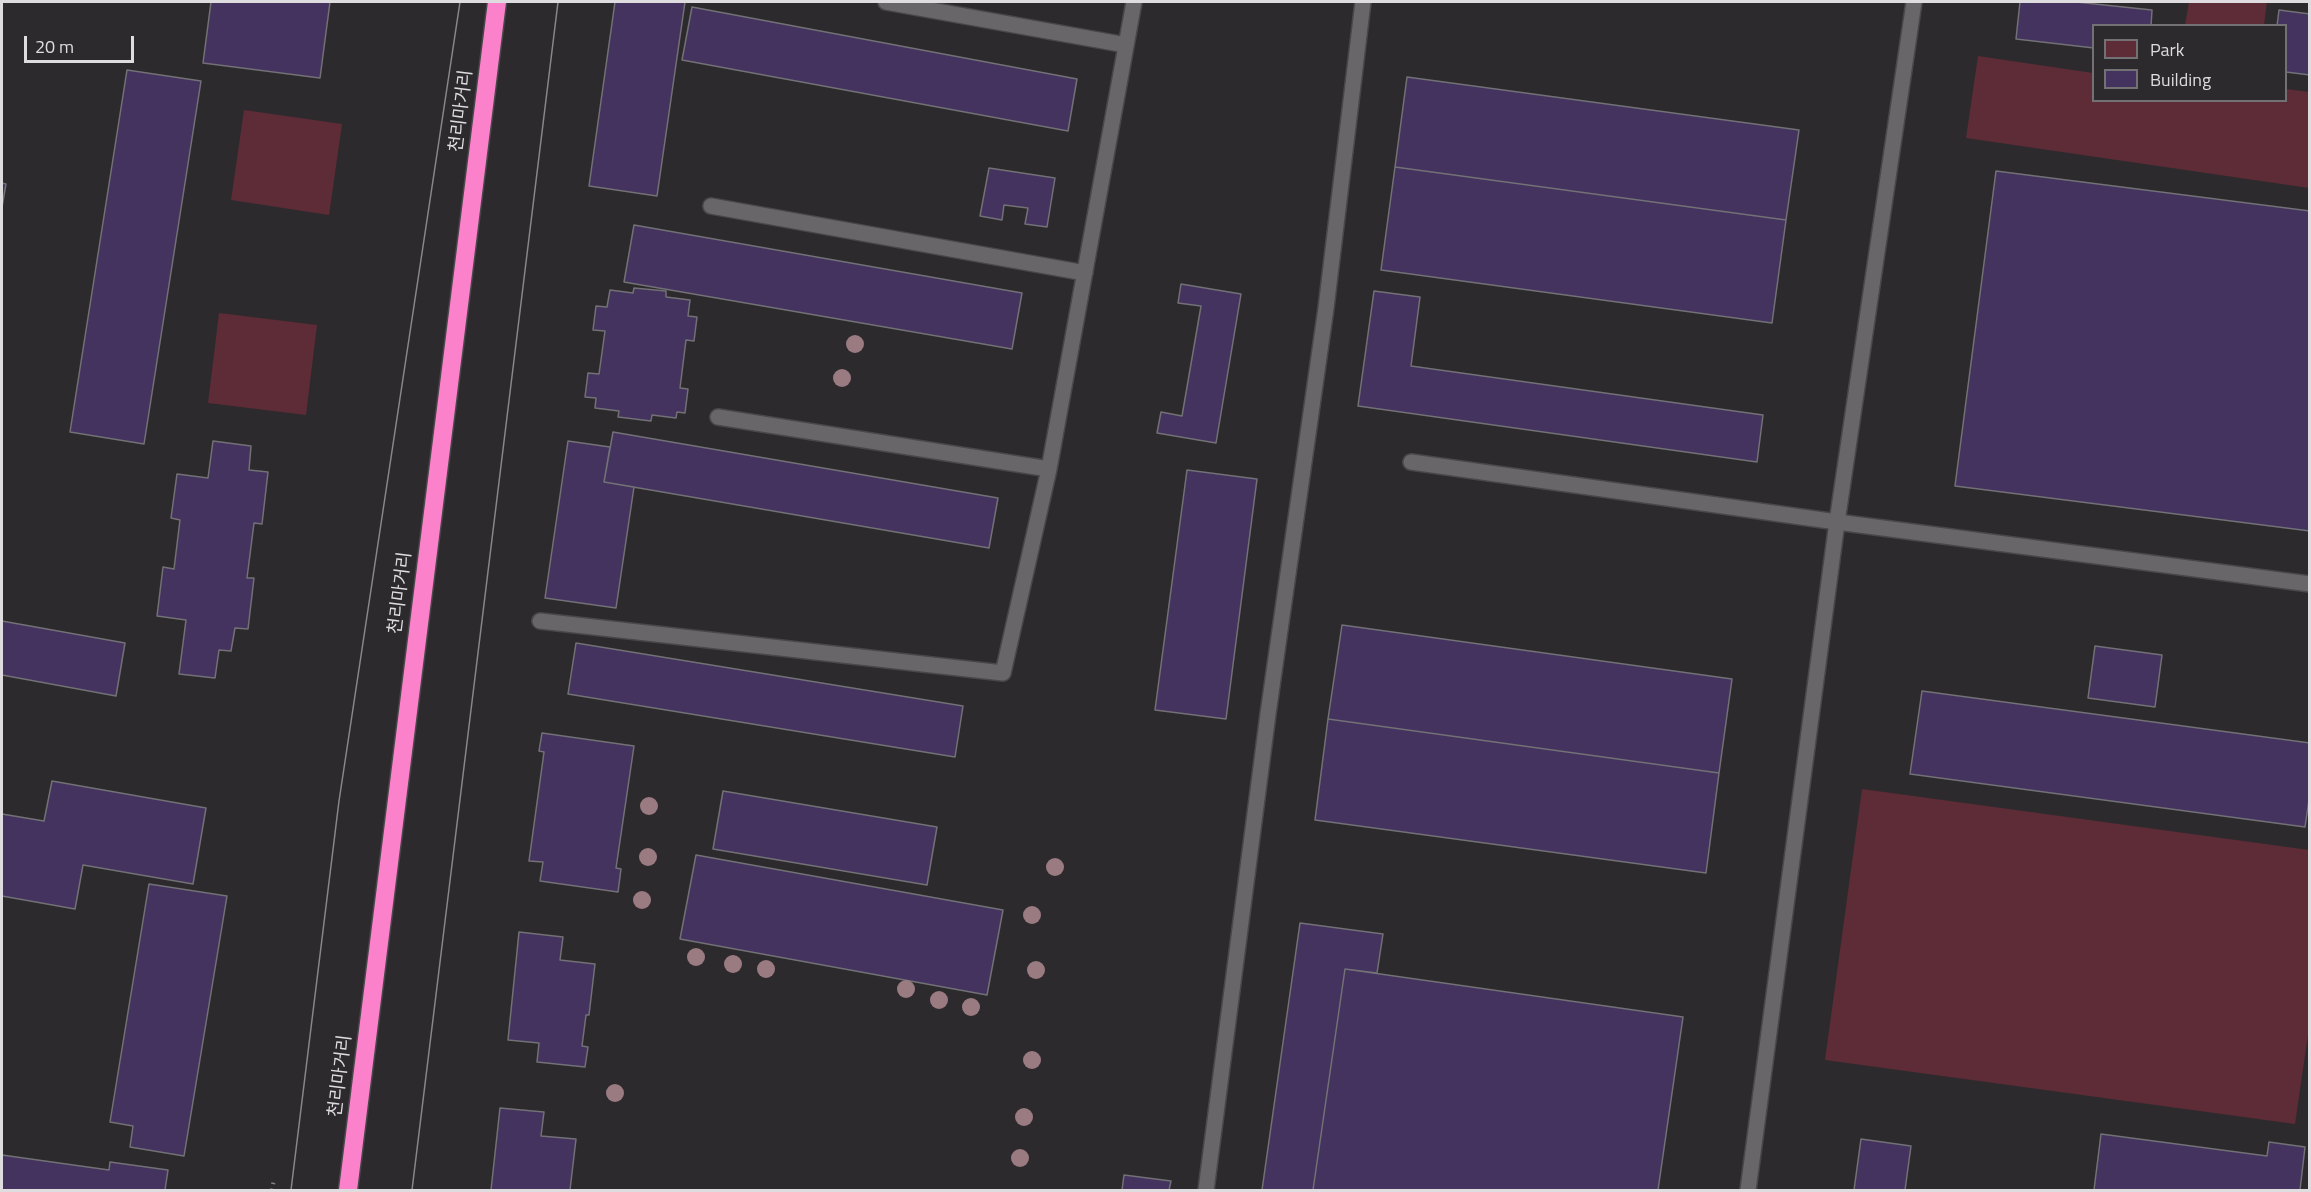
<!DOCTYPE html>
<html>
<head>
<meta charset="utf-8">
<style>
  body { margin:0 }
  #map { position:relative; width:2311px; height:1192px; overflow:hidden; background:#2d2a2d; font-family:"Titillium Web",sans-serif }
  canvas { display:block }
  .frame { position:absolute; inset:0; border:3px solid #dedcde; pointer-events:none }
  .legend { position:absolute; left:2092px; top:24px; width:195px; height:78px; box-sizing:border-box; background:#2d2a2d; border:2px solid #747174; margin:0; padding:8px 10px; list-style:none; font-size:18px; color:#dedcde }
  .legend li { display:flex; align-items:center; gap:12px; height:30px }
  .legend b { width:30px; border:2px solid #747174 }
  .scale { position:absolute; left:24px; top:36px; width:110px; height:27px; box-sizing:border-box; border:3px solid #dedcde; border-top:0; padding-left:8px; font-size:18px; line-height:21px; white-space:nowrap; color:#dedcde; -webkit-text-stroke:4px #2d2a2d; paint-order:stroke }
</style>
</head>
<body>
<div id="map">
<canvas width="2311" height="1192"></canvas>
<div class="frame"></div>
<ul class="legend">
<li><b style="height:16px;background:#5d2c37"></b>Park</li>
<li><b style="height:16px;background:#44325f"></b>Building</li>
</ul>
<div class="scale">20 m</div>
</div>
<script>
const ctx = document.querySelector('canvas').getContext('2d');
ctx.lineJoin = 'round';
function fillPath(path, color) {
  ctx.fillStyle = color;
  ctx.fill(path, 'evenodd');
}
function trace(path, color, width, dash) {
  ctx.strokeStyle = color;
  ctx.lineWidth = width;
  ctx.lineCap = dash ? 'butt' : 'round';
  ctx.setLineDash(dash || []);
  ctx.stroke(path);
}
function label(font, color, halo, rows, align = 'center') {
  ctx.font = font + ' "Titillium Web","Noto Sans KR",sans-serif';
  ctx.lineWidth = 6;
  ctx.setLineDash([]);
  ctx.textBaseline = 'middle';
  ctx.strokeStyle = halo;
  ctx.fillStyle = color;
  for (const [text, x, y, turn = 0] of rows) {
    ctx.save();
    ctx.translate(x, y);
    ctx.rotate((+turn || 0) * Math.PI / 180);
    ctx.textAlign = isNaN(turn) ? turn : align;
    if (halo) ctx.strokeText(text, 0, 0);
    ctx.fillText(text, 0, 0);
    ctx.restore();
  }
}
fillPath(new Path2D(`
  M2189,2H2267L2264,25H2185Z
  M1978,56L2093,73L2094,100H2286V89L2309,92V188L1966,138Z
  M244,110L342,124L329,215L231,200Z
  M219,313L317,325L306,415L208,403Z
  M1862,789L2309,850L2310,1021L2295,1124L1825,1060Z`), '#5d2c37');
const building = new Path2D(`
  M211,2H330L320,78L203,63Z
  M615,2H685L657,196L589,186Z
  M2020,2H2076L2152,10L2151,26H2094V48L2016,39Z
  M692,7L1077,79L1068,131L682,60Z
  M2279,10L2310,14V75L2286,72V26H2277Z
  M127,70L201,81L144,444L70,432Z
  M1407,77L1799,130L1786,220L1395,167Z
  M1395,167L1786,220L1772,323L1381,270Z
  M989,168L1055,178L1047,227L1025,224L1028,208L1004,205L1002,220L980,216Z
  M1996,171L2310,211V531L1955,486Z
  M2,183L6,184L2,207Z
  M634,225L1022,293L1012,349L624,282Z
  M1181,284L1241,294L1216,443L1157,433L1161,412L1182,416L1201,306L1178,303Z
  M634,288L666,291V297L690,300L688,316L697,317L694,341L686,340L680,388L688,389L685,413L677,412L676,418L652,415L651,421L618,417L619,411L595,408L596,398L585,397L588,373L599,374L605,331L593,330L596,306L607,307L610,290L633,293Z
  M1374,291L1420,297L1411,366L1763,415L1757,462L1358,406Z
  M613,432L998,498L989,548L604,482Z
  M213,441L251,446L249,470L268,472L262,524L254,523L247,578H254L248,629L235,628L231,651L219,650L215,678L179,674L186,620L157,616L163,567L174,569L180,520L171,518L177,474L208,478Z
  M568,441L610,447L604,482L634,487L616,608L545,598Z
  M1187,470L1257,479L1226,719L1155,710Z
  M2,621L125,643L116,696L2,675Z
  M1342,625L1732,679L1719,773L1328,719Z
  M576,643L963,706L955,757L568,694Z
  M2095,646L2162,655L2155,707L2088,698Z
  M1922,691L2310,743V793L2305,827L1910,774Z
  M1328,719L1719,773L1706,873L1315,820Z
  M542,733L634,746L616,868L621,869L618,892L540,881L543,862L529,861L544,752L539,751Z
  M52,781L206,808L193,884L83,865L75,909L2,896V814L44,821Z
  M723,791L937,827L927,885L713,849Z
  M696,855L1003,910L987,995L680,939Z
  M149,884L227,896L184,1156L130,1147L133,1126L110,1122Z
  M1300,923L1383,934L1377,973L1345,969L1313,1190H1262Z
  M519,932L563,937L560,960L595,964L589,1015H586L582,1046L588,1047L585,1067L537,1062L539,1043L508,1040Z
  M1345,969L1683,1017L1658,1190H1313Z
  M500,1108L544,1112L541,1136L576,1139L570,1190H491Z
  M2101,1134L2267,1156L2269,1142L2305,1147L2300,1190H2094Z
  M1861,1139L1911,1146L1905,1190H1854Z
  M2,1155L109,1170L110,1162L168,1170L165,1190H2Z
  M1124,1175L1171,1181L1169,1190H1122Z`);
fillPath(building, '#44325f');
trace(building, '#727175', 1.5);
const lane = new Path2D(`
  M886,2L1126,45
  M711,206L1085,273
  M718,417L1049,469
  M1411,462L1837,522L2310,584
  M540,621L1003,673L1049,469L1134,2
  M1206,1190L1268,714L1326,308L1363,2
  M1748,1190L1837,522L1914,2`);
const highway = new Path2D(`
  M348,1190L497,2`);
trace(lane, '#494749', 18);
trace(highway, '#494749', 21);
trace(new Path2D(`
  M272,1190L274,1179`), '#848184', 4, [1.5, 4.5]);
trace(lane, '#69666a', 15);
trace(highway, '#fb81ca', 18);
trace(new Path2D(`
  M291,1190L339,801L460,2
  M412,1190L558,2`), '#898789', 1.5);
ctx.fillStyle = '#9b7b82';
for (const [x, y] of [
  [855,344],
  [842,378],
  [649,806],
  [648,857],
  [1055,867],
  [642,900],
  [1032,915],
  [696,957],
  [733,964],
  [766,969],
  [1036,970],
  [906,989],
  [939,1000],
  [971,1007],
  [1032,1060],
  [615,1093],
  [1024,1117],
  [1020,1158]
]) {
  ctx.beginPath();
  ctx.arc(x, y, 9, 0, 2 * Math.PI);
  ctx.fill();
}
label('18px', '#dedcde', '#2d2a2d', [
  ["천리마거리",462,111,-83],
  ["천리마거리",401,593,-83],
  ["천리마거리",341,1076,-83]
]);
</script>
</body>
</html>
